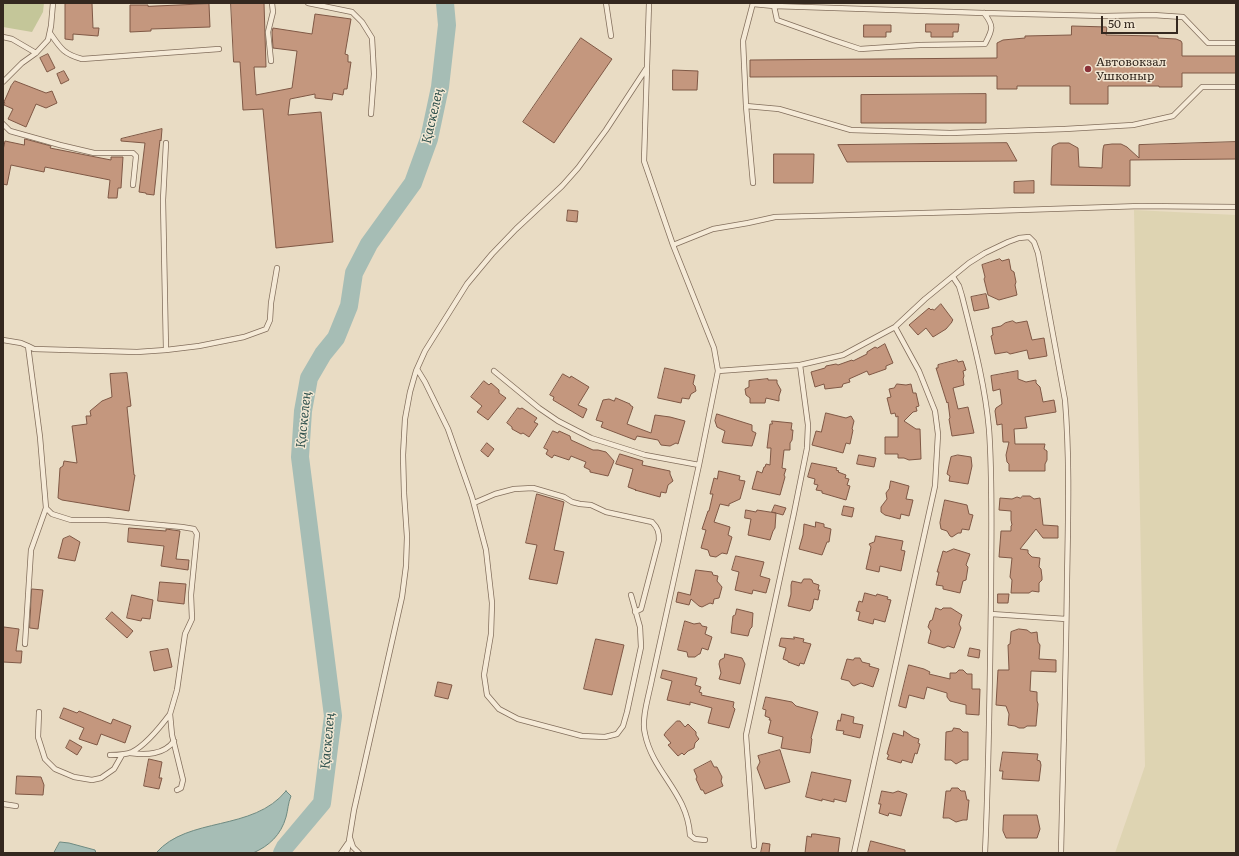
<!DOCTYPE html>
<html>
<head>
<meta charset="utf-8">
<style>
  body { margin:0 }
  #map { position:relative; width:1239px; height:856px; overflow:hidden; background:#e9dcc4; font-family:Literata,serif }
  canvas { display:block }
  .frame { position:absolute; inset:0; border:4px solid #34281f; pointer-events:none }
  .scale { position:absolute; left:1101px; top:16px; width:77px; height:18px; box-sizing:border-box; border:2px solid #34281f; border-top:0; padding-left:5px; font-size:12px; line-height:14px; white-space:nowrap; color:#34281f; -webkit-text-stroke:3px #f2e7d3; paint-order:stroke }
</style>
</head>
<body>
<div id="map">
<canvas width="1239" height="856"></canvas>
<div class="frame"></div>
<div class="scale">50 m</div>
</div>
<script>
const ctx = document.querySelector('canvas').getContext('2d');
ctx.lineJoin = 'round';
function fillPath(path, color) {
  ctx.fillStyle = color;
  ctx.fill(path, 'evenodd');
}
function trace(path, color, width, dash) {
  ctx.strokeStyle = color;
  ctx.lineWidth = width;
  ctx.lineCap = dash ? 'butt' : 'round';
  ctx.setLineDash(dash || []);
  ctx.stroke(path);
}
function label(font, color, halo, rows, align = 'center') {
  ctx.font = font + ' Literata,serif';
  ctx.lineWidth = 3;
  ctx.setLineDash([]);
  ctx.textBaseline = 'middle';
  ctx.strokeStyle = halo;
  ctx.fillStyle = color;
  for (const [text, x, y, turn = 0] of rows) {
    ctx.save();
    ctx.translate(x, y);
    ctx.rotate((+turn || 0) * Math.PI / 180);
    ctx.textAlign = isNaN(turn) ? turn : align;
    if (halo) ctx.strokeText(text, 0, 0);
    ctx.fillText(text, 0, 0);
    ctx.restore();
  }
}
fillPath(new Path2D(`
  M1134,210L1236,215V853H1115L1145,766Z`), '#ded4b2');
fillPath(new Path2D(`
  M3,3H44L43,12L32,32L3,27Z`), '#c4c699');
const water = new Path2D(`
  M286,791L291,796C288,803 288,810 286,817C281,835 269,846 253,853H156C188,816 253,832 286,791Z
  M60,842L69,843L95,850L96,853H54Z`);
fillPath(water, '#a6bdb5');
trace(water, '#6e8a81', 1);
trace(new Path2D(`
  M282,853L285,847L322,803L333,716L300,457L303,411L309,378L323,354L336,338L349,306L354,273L369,244L413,183L429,139L440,87L447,25L445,3`), '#a6bdb5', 18);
const building = new Path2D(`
  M92,3L93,28H99L98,36L73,34V40L65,39V4Z
  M231,3H264L266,67H254L256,95L292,88L297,51L273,48L272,32L273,28L312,34L315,14L351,19L345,54L348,55V62H351L347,89H344L343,95L333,93L332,100L315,98V94L290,99L288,115L321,112L333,242L276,248L263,109L243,110L240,62H234Z
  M209,4L210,27L151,29V31L130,32V5H148V6Z
  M926,24H959L958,32H953V37H931V32H926Z
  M864,25H891V32H886V37H864Z
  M1072,26L1107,27L1106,35L1158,36V38L1176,39L1181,41L1182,43V56H1236V73H1182V87H1159V86H1108V104H1070V86H1017V89H997V76L750,77V60L997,58V43L1003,40L1025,38V36L1071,35Z
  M581,38L612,59L554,143L523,122Z
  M48,54L55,68L47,72L40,58Z
  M673,70L698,71L697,90H673Z
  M64,71L69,80L61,84L57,74Z
  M15,81L46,93L52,91L57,103L46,108L36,104L26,127L8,119L13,109L4,105L5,103L4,102L11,86Z
  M986,94V123H861V95Z
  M162,129L161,141L160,140L154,195L146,194V193L139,192L145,143L121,141V139Z
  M25,139L51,146L50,148L111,160V157H123L121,188H118L117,198H108L110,180L45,167L44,172L11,165L7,185L3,184V150L5,141L24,145Z
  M1236,142V159L1130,160V186L1051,185L1052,148L1053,146L1059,143H1069L1078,148L1079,167L1102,168L1103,149L1104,145L1112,144H1121L1127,147L1139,158V145Z
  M1007,143L1017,161L847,162L838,145Z
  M774,154H814L813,183H774Z
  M1034,181V193H1014V182Z
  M568,210L578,211L577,222L567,221Z
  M1000,259L1002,261L1009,259L1011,270L1014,272L1016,282L1015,285L1017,295L999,300L988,295L984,279L985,277L982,265Z
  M986,294L989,308L974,311L971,297Z
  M941,304L953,320L952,321V322L946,329L933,337L926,328L918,335L909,325L929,308L931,310L932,309L934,310Z
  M1013,321L1016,323L1027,321L1032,340L1044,338L1047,356L1029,359L1027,350L1010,354L1007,352L995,354L991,336L993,335L992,328L1001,326L1005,323Z
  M885,344L893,363L886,366V369L869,375L867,371L849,379L850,382L843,384L842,387L825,389L824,384L815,387L811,372L825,368L826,366L836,364L838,365L852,360L853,361L867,354V352L875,347L877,348Z
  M957,360L958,362L963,361L966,370L963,371L964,376L963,379L964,385L953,388L958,409L968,407L974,433L952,436L949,419L950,418L948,402L947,403L936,368H938V365Z
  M665,368L695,375L693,384L695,386L696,391L691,394L689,399L682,398L681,403L658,398Z
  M1018,371V379L1026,382L1036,380V383L1040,387L1043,402L1054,400L1056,412L1025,417L1027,428L1014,429L1015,444H1045L1044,449L1047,451V460L1045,464V471H1009V464L1007,462L1006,455L1009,442H1003L1002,424L997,425L995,411L996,408L1002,404L1000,389L993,391L991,376Z
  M127,373L131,406L127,407L134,475H135L129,511L62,500L58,498L60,468L63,466L64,461L77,463L72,426L87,424L86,416H91L90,411L102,401L112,397L110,374Z
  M563,374L570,378L571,376L589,387L578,405L587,409L583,418L553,400L554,397L550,395Z
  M768,379V380H777V383L781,390L779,396V401L766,398L765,403H750V398L746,395L745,389L749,387V381Z
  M484,381L489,385L491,383L499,390V393L506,398L488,420L477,412L482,406L471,397Z
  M897,384L906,385L911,384L913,393H916L919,406L916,407L917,411L913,412L904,421L916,429H920L921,459L909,460L904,458H898V454H885V437H898V416L896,417L895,413L891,414L887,398L891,397L889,389L894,388Z
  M616,398L630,404V405L633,407L627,424L651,433L655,415L670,417L685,421L678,444L676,443L670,446L661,445L658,440L637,436L635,440L601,427L603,422L596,420L603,400L609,399L614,401Z
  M518,408L520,409L522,408L537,418L534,422L538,424L529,437L523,433L521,434L512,429V427L507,423Z
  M826,413L846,418L851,416L854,421L852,429L853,430L850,444L846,443L843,453L812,445L816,431L821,432Z
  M717,414L752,425V431L756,433L752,446L724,443L722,442L725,431L717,427L715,421Z
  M772,421L792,423L791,430H793L792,440L790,443V450H784L782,468L786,469L784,475L785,477L780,495L752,489L757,471L762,473L764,467H765L766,464L770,465L771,448H767L770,424H772Z
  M553,431L558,433L559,431L570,436L571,440L593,450H598L606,452L614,461L608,476L590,472V470L584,467L586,462L571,456L569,460L554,455L552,458L546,454L548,450L544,448Z
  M487,443L494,449L488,457L481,451Z
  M620,454L643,461L642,465L670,471V474L673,481L668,485L666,493L661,492L660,497L635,490H636L628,487L633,469L616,464Z
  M859,455L876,458L874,467L857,464Z
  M958,455L971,457L972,466L968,484L949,481L950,476L947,474L951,457Z
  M812,463L837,468L836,470L839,471L838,472L846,475L845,478L849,479L847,485L850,486L846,500L822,493V491L816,490L818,485L814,484L815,479L808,477Z
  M719,471L740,476L739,480L745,481L740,499L729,504V506L720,504L714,522L730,527L728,535L732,537L727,554L722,553L716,557L710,556L708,550L701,548L706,530L702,529L708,511H709L713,494H710L714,478L717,479Z
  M891,481L909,486L906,499L913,500L909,516L901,514L900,519L885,515L881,512V507L887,499L886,493L889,489Z
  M537,494L564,502L554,550L564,552L557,584L529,579L537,545L526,543Z
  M1023,496H1030L1034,499L1040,498L1043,525L1058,526V538H1043L1036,529L1020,549L1028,550V553L1032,557L1040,558L1039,567L1041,569L1042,577V580L1039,583V592L1032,591L1029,593H1011L1012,580L1010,577L1012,558L999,557L1001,531H1011V526L1012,525L1011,520V511L999,510L1000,498L1012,499L1017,497L1020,498Z
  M945,500L967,505L969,514L973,515L969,530L962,529L961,533H958L952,537L950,536L947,531L941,529L940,523Z
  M775,505L786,508L783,515L772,512Z
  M844,506L854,508L852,517L842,515Z
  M746,510L756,512L757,510L776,513L775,528L773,531L770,540L748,535L751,519L745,518Z
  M816,522L824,524V527L831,529L829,542H827L822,555L799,549L803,535L804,524L815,527Z
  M129,528L166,531V529L180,531L176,559L189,560L188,570L161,566L164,546L128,542Z
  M70,536L80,542L75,561L58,558L63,539Z
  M876,536L903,541L901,550L905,551L901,571L880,566L879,572L866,569L871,547L869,544L874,542Z
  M954,549L970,554L966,565L968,567L966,580L963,581L960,593L943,589V586L936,585L939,572H937L943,551L946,552Z
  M736,556L764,562L760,576L770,579L766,593L753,590L752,594L735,590L739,572L732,570Z
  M696,570L712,572L713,575L718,576L717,581L722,587L719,598L714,599L713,604L710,603L702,607L699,606L691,599L689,605L676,602L678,592L690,595Z
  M804,579H810L812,580L813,583L819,585L818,590H820L818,600L814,599L812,609H811L810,611L788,606L791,594V585L792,581L801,583Z
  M160,582L186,584L184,604L158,601Z
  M32,589L43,590L38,629L30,628Z
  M865,593L876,596L877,594L888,597L887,599L891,600L885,622L874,619L873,624L858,620L860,612L856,611L859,601L862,602Z
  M998,594H1009L1008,603H998Z
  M132,595L153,600L150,619L142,618L141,621L127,618Z
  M936,608L941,610L943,608H951L962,615L959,624L961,628L954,648L948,646L944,648L928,643L931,631L928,627L930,621L932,620Z
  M737,609L753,613L752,627L750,629L748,636L731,633L733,616L735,615Z
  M112,612L133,631L127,638L106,619Z
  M685,621L694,624L700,623L702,626L707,627L705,634L712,637L708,650L702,648L700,654H699L695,657H688L687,652L678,650Z
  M4,627L19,629L16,651H22L21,663L3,662Z
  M1019,629L1027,630L1031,633L1037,632L1038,642L1040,645L1039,659L1056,660V672L1031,671L1030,691L1037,692V701L1038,704L1036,726H1027L1024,728H1019L1015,726L1008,725L1009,714L1006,706L996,705L998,670H1009L1008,645L1010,644L1011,632Z
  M794,637L804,639L803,642L811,644L804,664L800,663L799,666L788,662V661L783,659L786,648L779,646L781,638L794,639Z
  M596,639L624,645L612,695L584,689Z
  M970,648L980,650L979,658L968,656Z
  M168,649L172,667L154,671L150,652Z
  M725,654L742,658L745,664L740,684L719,679L721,673L719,664L720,660L724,658Z
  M855,658H860L862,662L870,664L869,666L879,669L873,687L861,683L854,686L852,685L849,681L841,679L847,659L853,660Z
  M909,665L924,669L930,672L929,674L950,679V673H956L959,670H963L967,674H972V689H980L979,715L966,714V705L950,701L947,697V693L927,687L924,699L909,695L906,708L899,706Z
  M663,670L697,678L695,685L701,687L699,692L702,693L701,695L734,702L733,707L735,709L729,728L708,723L712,708L690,702V705L667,700L672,681L661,678Z
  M438,682L452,685L448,699L435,696Z
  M766,697L792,702L796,706L818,712L811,738L812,739L810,753L781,748L783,737L768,733L771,720H769L770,718L765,716L766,710L763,709Z
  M64,708L77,713L79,711L111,724L113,719L131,726L125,743L101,734L97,745L79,739L84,728L60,718Z
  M842,714L854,717L853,723L863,725L860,738L843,734L844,731L836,730L838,720L840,721Z
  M677,721H680L685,727L688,724L696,732V735L699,739L695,743L694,748L688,751L684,755L682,753L678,756L668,745L671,743L664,735L666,732Z
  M954,728L960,729L963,732H968V760H963L956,764L951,760H945L946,732L952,731Z
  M904,731L913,737L919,739L918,743L920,744L917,754L915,753L912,763L902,760L901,763L887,759L889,755L887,754L893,733L903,736Z
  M70,740L82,747L77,755L66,748Z
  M780,750L790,782L765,789L757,768L760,762L758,756Z
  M1003,752L1038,754L1037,760L1040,761L1041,765L1039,781L1002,779L1003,771H1000Z
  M149,759L162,762L159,778H162L159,789L144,786Z
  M711,761L714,767H717L722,777L721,781L723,786L705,794L703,790H701L696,779L697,777L694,770Z
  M812,772L851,780L846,802L834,799V802L822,799V801L806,797Z
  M17,776L41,777L44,785L43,795L16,794Z
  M952,788H958L961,791H965L967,800H969L967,820H963L956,822L949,818H943L946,791H950Z
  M882,791L893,793L898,791L907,794L901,816L889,813L888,816L879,813L881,804H879Z
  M1004,815H1037L1040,829L1037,838H1006L1003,831Z
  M812,834H815L840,838L838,853H805L807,836L811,837Z
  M871,841L905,850V853H868Z
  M763,843L770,844L769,853H761Z`);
fillPath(building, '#c4977e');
trace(building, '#7f5845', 1);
const service = new Path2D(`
  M308,3L352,12L362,22L372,38L374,74L371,114
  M606,3L611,36
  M649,3L644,161L673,245L714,348L718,371L699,465L652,679C649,695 641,719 645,734C653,773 687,792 690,835L695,839L705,840
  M753,3L743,41L746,106L753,183
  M753,4L774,6L984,13L1104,16L1153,15L1183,17L1208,43H1236
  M774,6L777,20L833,40L860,49L920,45L985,44C992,30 995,27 984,13
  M50,33C61,49 64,54 82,59L219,49
  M3,37L12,39L36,53
  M271,61L268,32L273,12L272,3
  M3,82L22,63L36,53L48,40L51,26L53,3
  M746,106L779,109L851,130L950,133L1065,129L1133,125L1173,116L1202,87H1236
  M3,124L10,131L60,145L94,153H133L136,156L133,185
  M166,143L163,200L166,350
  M673,245L713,229L748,223L775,217L960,212L1141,206L1236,207
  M953,277L959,286L962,296C973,340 985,384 989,429C993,484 991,540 991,596C990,682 989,767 985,853
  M3,340L21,343L28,346L40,437L46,508L31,550L25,644
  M28,346L34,349L137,352L166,350L199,346L244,337L266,329L270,320L271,303L277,268
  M417,369L425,382L448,429L472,497L486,550L492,603L491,634L484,675L487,695L499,709L518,719L582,736L605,737L617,734L623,726L627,712L641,647L640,627L631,595
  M494,371L539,408L558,421L591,438L645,455L699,465
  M718,371L800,365L843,355L895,327L925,299L969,263L985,253L1008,242L1019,238L1029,237L1034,242L1038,253L1065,400C1070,460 1068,521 1067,581C1066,672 1063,762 1061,853
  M474,503L495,494L514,489L533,488L564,497L572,502L580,504L591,505L606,512L652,522C658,528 659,532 659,540L641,609L635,612
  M46,508L52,514L71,520H106L182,527L194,529L197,534L191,595L192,619L185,634L177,690L170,714L172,735L183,780L181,788L177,790
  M991,614L1066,619
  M39,712L38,737L45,759L55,769L74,777L92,780L101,778L114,769L122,755
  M130,753C146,755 164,755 174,741
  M110,755C117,755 125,755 132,752C146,745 161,726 170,714
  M3,804L16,806
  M350,838L353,847L359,853
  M754,846L746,735L794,513L807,448L808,425L800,365
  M341,853L348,843
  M347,853L354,810L402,597L406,566L407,537L404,493L403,455L405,419L410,392L416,371L425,351L467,284L492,254L516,229L562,186L578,168L606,130L646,69
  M854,853L935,486L938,434L935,411L919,371L895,327`);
trace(service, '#826e5c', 6);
trace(service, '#f5ead7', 4.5);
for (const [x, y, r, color] of [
  [1088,69,4,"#8b3239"]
]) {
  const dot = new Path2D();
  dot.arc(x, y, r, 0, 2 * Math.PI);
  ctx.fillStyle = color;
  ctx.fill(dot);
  trace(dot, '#f2e7d3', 1.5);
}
label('12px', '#34281f', '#f2e7d3', [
  ["Автовокзал",1096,62],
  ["Ушконыр",1096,76]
], 'left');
label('italic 13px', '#30524e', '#f2e7d3', [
  ["Қаскелең",433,116,-77],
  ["Қаскелең",304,420,-84],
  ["Қаскелең",328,741,-85]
]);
</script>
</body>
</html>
